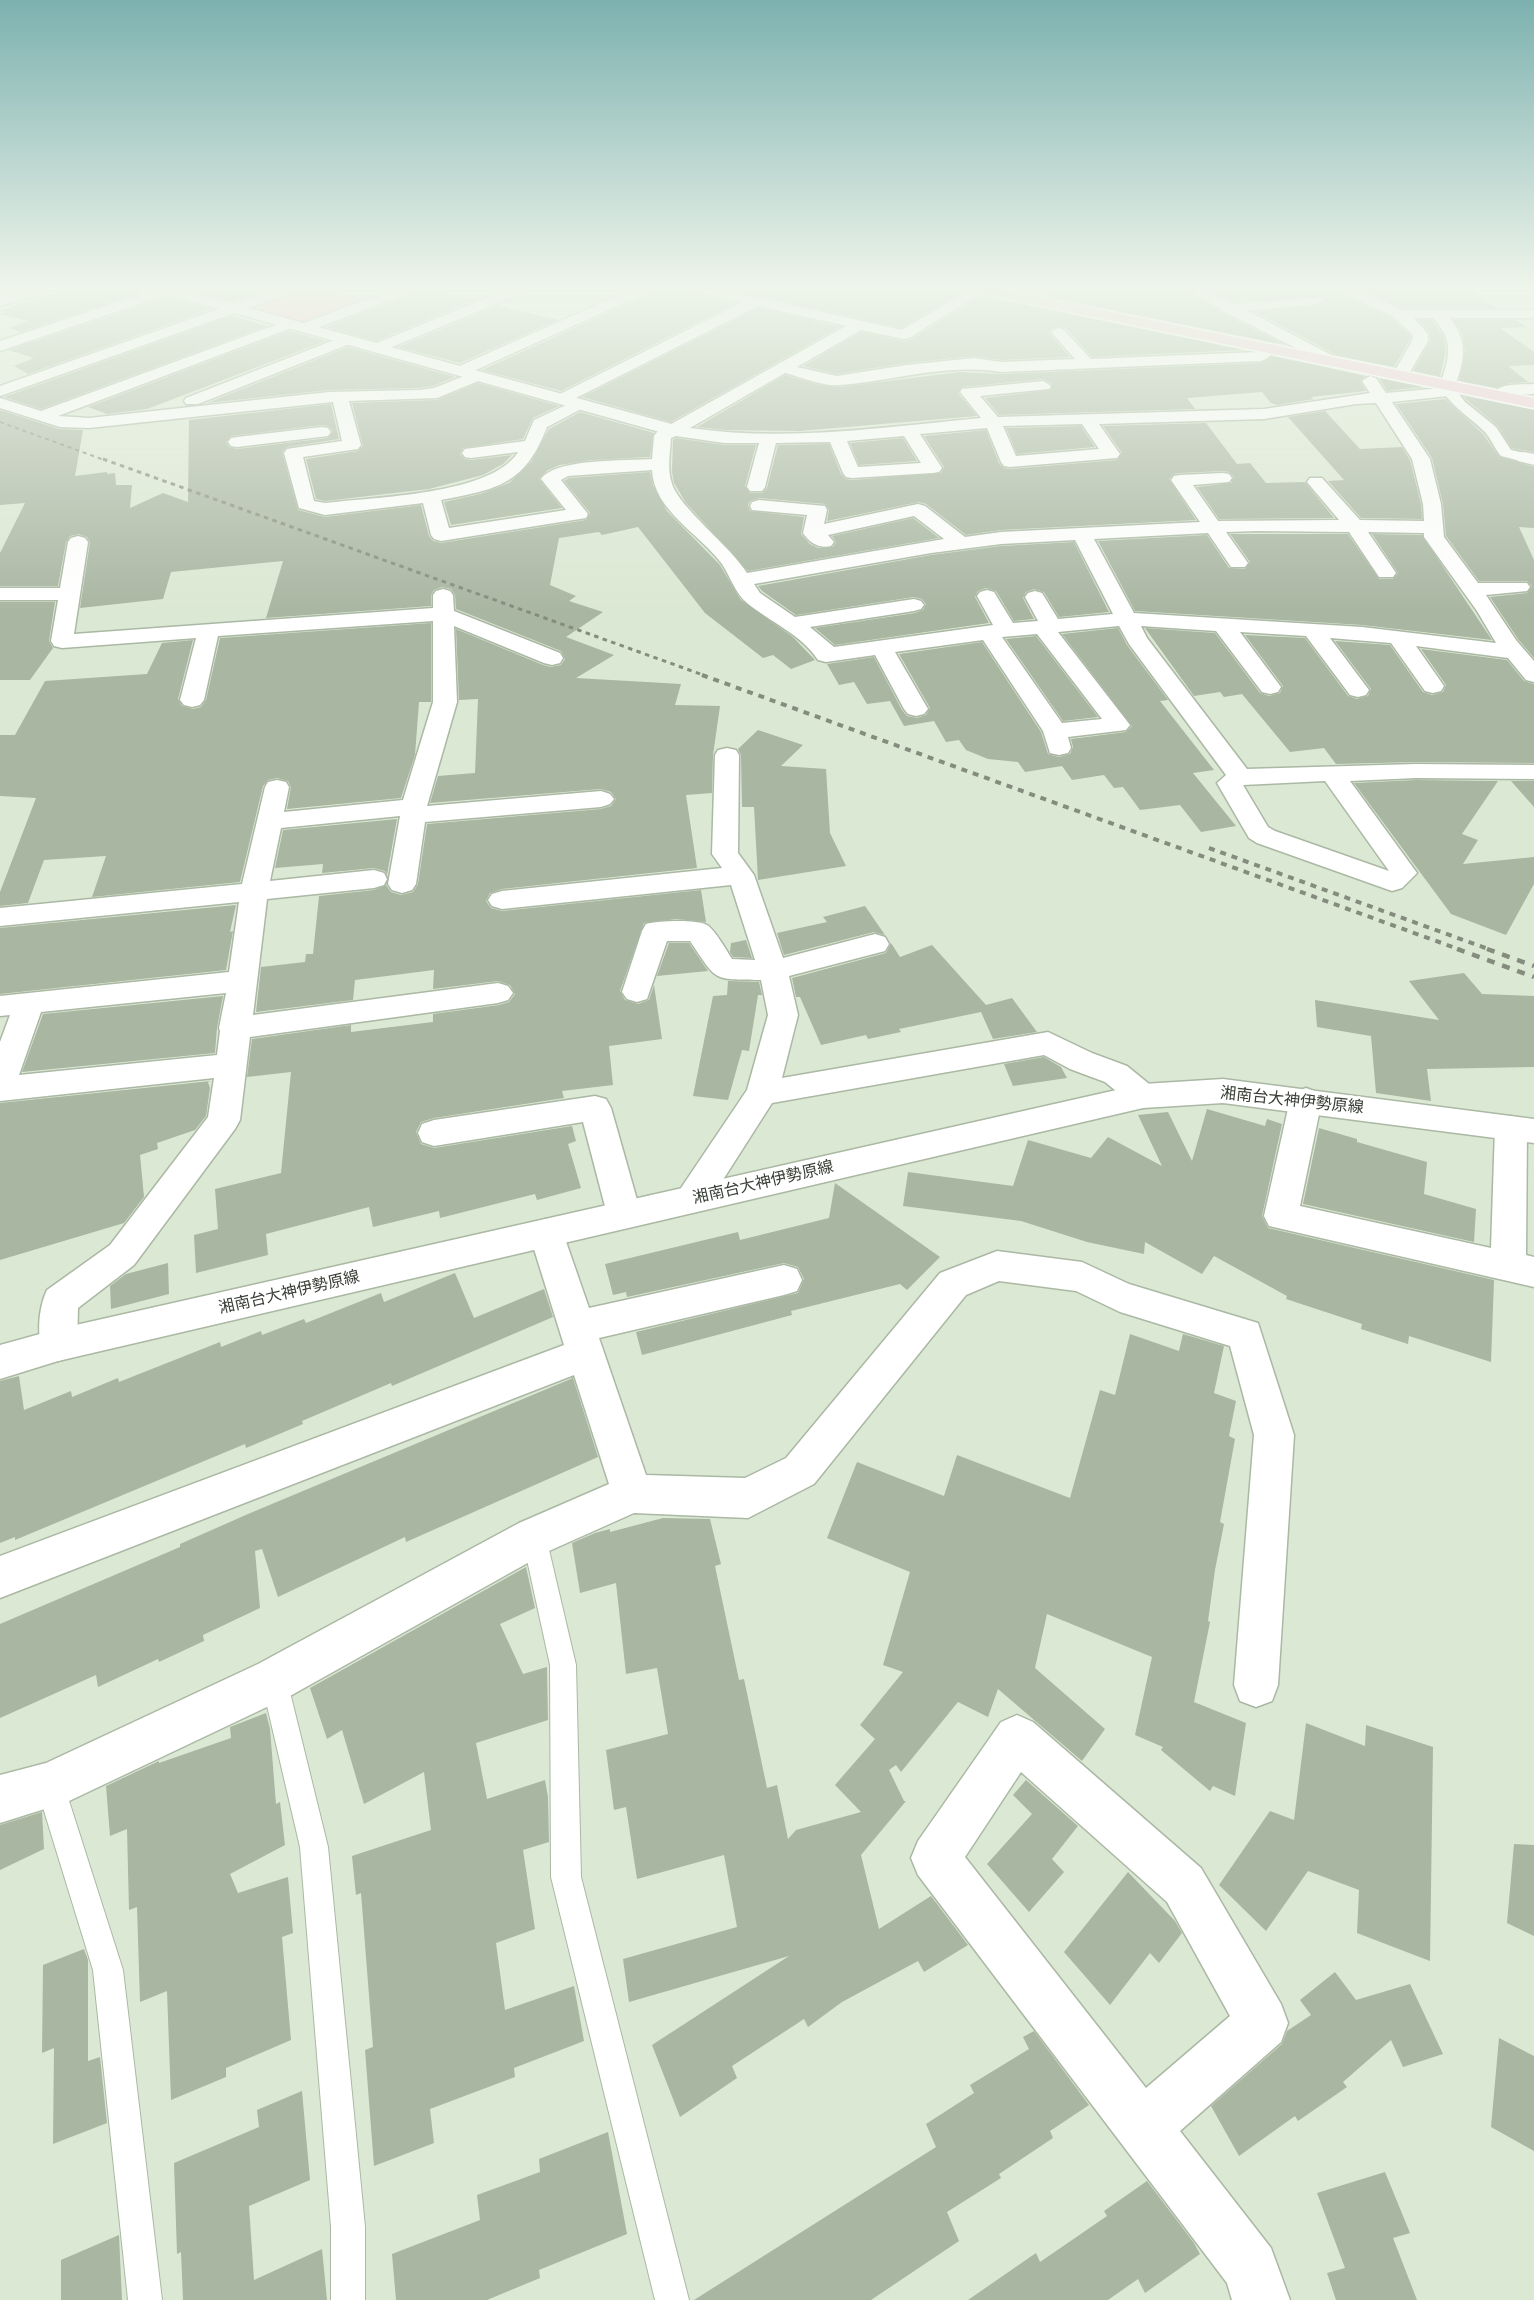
<!DOCTYPE html>
<html>
<head>
<meta charset="utf-8">
<style>
  body { margin:0 }
  canvas { display:block; background:#dbe8d3 }
</style>
</head>
<body>
<canvas width="1534" height="2300"></canvas>
<script>
const ctx = document.querySelector('canvas').getContext('2d');
ctx.lineJoin = 'round';
function fillPath(path, color) {
  ctx.fillStyle = color;
  ctx.fill(path, 'evenodd');
}
function trace(path, color, width, dash) {
  ctx.strokeStyle = color;
  ctx.lineWidth = width;
  ctx.lineCap = dash ? 'butt' : 'round';
  ctx.setLineDash(dash || []);
  ctx.stroke(path);
}
function label(font, color, halo, rows, align = 'center') {
  ctx.font = font + ' Ubuntu,"Noto Sans JP",sans-serif';
  ctx.lineWidth = 5;
  ctx.setLineDash([]);
  ctx.textBaseline = 'middle';
  ctx.strokeStyle = halo;
  ctx.fillStyle = color;
  for (const [text, x, y, turn = 0] of rows) {
    ctx.save();
    ctx.translate(x, y);
    ctx.rotate((+turn || 0) * Math.PI / 180);
    ctx.textAlign = isNaN(turn) ? turn : align;
    if (halo) ctx.strokeText(text, 0, 0);
    ctx.fillText(text, 0, 0);
    ctx.restore();
  }
}
fillPath(new Path2D(`
  M292,290H326L362,299V301L309,322H302L249,308V305Z`), '#fbb2c6');
fillPath(new Path2D(`
  M65,290H147L21,332L9,328L28,321L0,314L4,312L0,311Z
  M191,290H254L255,294L233,301Z
  M413,290H431L475,300L376,341L326,327L409,295Z
  M651,290H698L702,295L736,303L561,391L482,370L647,295Z
  M734,290H965L902,328Z
  M1059,290H1187L1224,314L1285,345L1047,297Z
  M1211,290H1338L1341,295L1390,317L1411,336L1410,340L1394,367L1338,356L1256,312L1317,306L1326,301L1324,296L1234,302Z
  M1364,290H1471L1497,308H1402Z
  M981,296H983L1244,350L1092,357L1065,327L1058,326L1050,330L1049,333L1070,357L1001,360L974,356L906,363L837,374L803,366L861,332L904,341L910,340Z
  M168,297L212,309L28,374L14,366L34,358L9,350Z
  M498,306L558,320L460,363L398,347Z
  M758,308L840,327L671,422L582,397Z
  M232,316L267,326L41,409L4,397Z
  M1419,320H1432L1443,335L1446,350L1440,377L1413,371L1430,341V333Z
  M1454,320H1516L1526,327L1500,328L1534,352V365L1508,366L1528,382L1510,383L1495,388L1459,381L1465,351L1462,334Z
  M289,331L326,341L147,409L107,414L88,407Z
  M348,347L455,377L433,386L419,388L329,390L207,403Z
  M1273,356L1366,376L1360,381L1366,391L1311,397L1314,399L1277,405L1271,403L1262,392L1187,398L1195,409L999,415L985,398L1051,390L1052,384L1043,379L962,387L958,393L977,416L799,431L726,430L697,427L785,375L819,385L840,387L960,372L1001,374L1261,363Z
  M1379,378L1423,387L1387,391Z
  M478,383L559,406L533,418L523,439L463,448L460,454L465,459L471,460L512,455L503,464L483,475L429,489L325,501L316,499L306,459L358,451L363,446L352,403L437,400Z
  M1466,396L1534,410V452L1512,448L1498,426L1467,400L1464,397Z
  M1445,399L1483,434L1499,457L1534,467V528L1519,527L1534,560V658L1518,639L1490,597L1527,593L1532,586L1527,581H1479L1446,536L1443,504L1432,458L1396,404Z
  M331,404L339,439L287,447L282,452L298,510L325,517L421,505L429,536L433,541L441,543L586,520L590,513L564,481L569,478L650,472L653,485L667,511L720,565L741,600L793,637L815,660L791,669L773,655L763,658L705,613L638,527L602,535L599,532L559,538L550,585L576,596L569,601L603,612L566,637L614,655L576,678L681,684L675,705L720,706L713,755L712,793L686,795L697,868L502,889L490,893L486,901L491,908L502,911L701,890L706,922L677,919L644,923L620,991L625,1000L638,1004L649,1000L654,985L662,1039L609,1046L613,1085L562,1091L564,1098L434,1118L421,1122L416,1132L421,1144L434,1148L572,1126L576,1141L568,1144L581,1188L537,1200L535,1194L440,1218L439,1211L373,1227L369,1207L266,1234L268,1255L196,1273L194,1235L218,1229L215,1189L281,1173L291,1072L247,1077L252,1039L351,1025V1032L433,1022V1014L499,1005L509,1002L515,994L510,985L498,981L433,989L434,970L355,980L353,1000L256,1012L261,967L305,962L306,954H313L319,896L374,890L386,885L391,892L401,895L413,892L418,884L427,824L601,809L611,806L616,799L611,792L601,789L430,803L438,776L475,773L478,699L459,700L456,629L543,665L551,667L561,665L565,659L561,651L456,609L455,595L451,589L442,587L434,590L431,595V606L266,618L283,561L171,572L163,599L80,608L90,542L87,537L79,534L70,536L66,542L58,586H0V553L25,503L0,505V410L59,429L83,430L75,476L107,472V474L115,473L116,485H132L130,508L163,493L188,502L189,420ZM322,425L328,426L333,431L328,438L237,449L229,447L226,442L231,436Z
  M1325,411L1360,449L1402,447L1410,460L1421,504L1422,519L1361,518L1328,481L1344,480L1288,417Z
  M580,412L654,433L650,457L592,460L560,465L548,470L539,479L562,508L451,525L444,502L480,494L509,483L531,462L549,429Z
  M1206,423L1237,464L1250,463L1266,483L1305,482L1334,518L1219,519L1197,487L1231,483L1234,477L1229,472L1223,471L1180,473L1174,474L1169,479L1196,520L1001,530L966,535L926,504L919,502L827,521L829,510L825,504L759,498L750,501L748,505L750,511L804,517L801,534L810,544L818,548L833,547L836,542L832,536L913,518L939,538L748,571L686,503L674,483L672,472L673,440L676,438L724,445H756L745,486L750,493H762L767,488L778,445L829,444L841,474L846,479L852,480L941,473L944,467L924,436L986,430L999,463L1004,468L1010,469L1117,460L1122,453L1103,426Z
  M1081,426L1095,447L1017,454L1006,428Z
  M903,438L917,461L859,465L850,443Z
  M1230,534H1348L1379,579H1393L1398,573L1372,534L1422,535L1492,640L1362,625L1135,611L1098,541L1207,535L1229,568L1245,569L1250,562Z
  M1074,542L1109,612L1059,617L1044,592L1034,589L1026,592L1023,598L1034,619L1014,621L996,591L986,588L978,591L975,597L989,623L835,645L815,628L915,613L923,610L926,604L922,599L914,597L796,615L762,591L758,586L931,555L1001,546Z
  M0,602H55L49,641L53,648L30,680H0Z
  M431,623V702H419L415,755L401,798L287,809L291,787L288,781L277,778L268,780L263,786L240,882L92,897L106,856L44,860L28,903L0,906V892L36,798L0,796V735H15L45,681L147,674L162,643L193,640L178,699L182,706L193,709L201,707L206,700L220,638Z
  M1118,628L1127,645L1168,700L1160,701L1214,770L1193,773L1236,826L1201,832L1180,805L1140,810L1123,787L1114,788L1104,775L1072,780L1062,766L1025,772L1018,762L988,759L966,750L959,740L946,742L934,721L904,726L890,701L867,704L854,682L839,685L827,664L874,657L902,710L907,716L917,718L926,715L930,708L899,654L982,642L1041,732L1048,754L1059,757L1070,754L1073,747L1071,739L1126,732L1132,726L1062,634Z
  M1145,628L1215,633L1260,693L1269,696L1280,693L1283,686L1245,635L1305,638L1348,696L1357,699L1368,696L1371,689L1335,641L1390,645L1423,692L1432,695L1443,692L1446,685L1421,649L1507,660L1524,681L1534,684V763L1416,762L1336,764L1324,748L1290,752L1242,694L1224,697L1220,692L1194,696Z
  M1036,636L1098,717L1063,721L1006,639Z
  M758,730L803,745L781,766L826,769L830,833L846,866L758,880L754,807H742L741,755L738,749Z
  M1416,780L1498,781L1462,834L1478,840L1463,864L1534,857V884L1506,935L1451,914L1354,783Z
  M1511,781H1534V807Z
  M397,819L387,875L385,871L374,868L322,873L323,864L275,868L283,830Z
  M236,905L230,932L233,931L226,970L0,994V928Z
  M865,906L885,935L874,932L784,955L777,933L827,922L823,917Z
  M746,940L752,958L733,957L730,952L731,943Z
  M669,943H689L708,971L657,976Z
  M891,943L900,957L932,945L986,1005L1012,998L1037,1032L993,1039L981,1012L899,1029L901,1032L868,1039L866,1035L821,1045L800,997H796L792,978L886,953Z
  M1464,973L1482,994L1534,996V1067L1427,1069L1431,1101L1376,1093L1371,1036L1317,1027L1315,1000L1439,1020L1409,981Z
  M728,981L759,982L762,995H758L749,1051L742,1050L728,1100L693,1096L713,996L727,995Z
  M223,996L217,1028L215,1053L22,1072L43,1014Z
  M1044,1057L1061,1067L1067,1078L1013,1086L1004,1064Z
  M211,1081L208,1082L210,1088L206,1116L195,1130L157,1143L158,1149L140,1155L144,1197L124,1223L0,1260V1103Z
  M1207,1109L1265,1126L1267,1119L1282,1124L1262,1216L1268,1228L1494,1280L1491,1362L1409,1336L1408,1344L1361,1329L1362,1324L1286,1299L1287,1296L1214,1256L1202,1274L1145,1242L1144,1254L1087,1242L1021,1221L903,1206L908,1172L1013,1186L1028,1140L1091,1158L1108,1137L1162,1166L1138,1115L1168,1112L1192,1161Z
  M1319,1128L1357,1139V1142L1427,1162L1424,1194L1476,1209L1474,1242L1303,1204Z
  M835,1183L940,1257L907,1290L900,1284L791,1311L792,1315L642,1355L636,1332L798,1293L804,1279L798,1267L784,1263L627,1297L626,1292L613,1295L605,1264L738,1232L740,1240L829,1218Z
  M168,1263L169,1294L111,1309L110,1286L126,1274Z
  M455,1273L474,1318L544,1289L553,1317L392,1386L391,1383L302,1421L303,1424L246,1448L245,1444L15,1540V1537L0,1543V1381L19,1376L24,1410L71,1391L72,1397L118,1378L119,1382L220,1342L221,1347L261,1331L262,1335L304,1319L306,1323L381,1293L384,1302Z
  M1130,1334L1179,1351L1183,1334L1224,1346L1214,1393L1236,1401L1229,1436L1235,1439L1220,1522L1224,1524L1215,1570L1208,1621L1210,1622L1194,1702L1246,1723L1235,1796L1213,1786L1210,1791L1161,1750L1163,1747L1135,1735L1152,1657L1047,1614L1035,1668L1105,1729L1082,1761L998,1689L988,1717L958,1702L901,1772L896,1765L889,1770L904,1801H906L861,1855L879,1929L931,1896L968,1945L924,1972L918,1961L842,2002L808,2027L804,2019L732,2066L737,2078L680,2117L652,2045L789,1956L629,2002L623,1959L737,1927L724,1855L637,1879L626,1807L614,1810L606,1750L668,1734L657,1668L626,1674L616,1583L580,1593L572,1543L595,1533L610,1529V1532L663,1518L710,1519L721,1564L715,1566L739,1680L744,1679L767,1788L777,1785L788,1839L796,1830L861,1812L835,1785L875,1739L860,1725L903,1672L883,1665L910,1572L827,1538L857,1462L944,1496L957,1455L1070,1498L1100,1390L1115,1395Z
  M573,1378L598,1457L406,1542L405,1537L278,1597L262,1549L255,1551L260,1608L203,1635L204,1641L159,1662L158,1659L98,1687L96,1675L0,1718V1624L180,1547V1544L248,1514Z
  M526,1567L535,1608L500,1624L523,1674L547,1667L548,1720L476,1743L487,1799L545,1780L548,1797L549,1842L523,1850L535,1929L496,1943L505,2010L574,1986L584,2041L514,2068L515,2077L430,2109L434,2143L374,2166L365,2050L373,2047L361,1893L356,1895L352,1856L431,1830L424,1772L364,1804L342,1730L327,1739L310,1688Z
  M266,1713L270,1729L276,1804L280,1802L285,1845L230,1874L238,1893L288,1877L293,1933L282,1937L291,2040L226,2068V2077L171,2100L167,1991L140,2002L137,1907L129,1910L127,1829L110,1836L106,1786L159,1761V1763L231,1738L230,1727Z
  M1306,1723L1365,1746L1366,1725L1433,1747L1430,1961L1357,1933L1359,1890L1308,1871L1266,1931L1219,1885L1270,1811L1294,1820Z
  M1026,1780L1078,1826L1052,1859L1064,1872L1029,1912L987,1864L1032,1814L1013,1795Z
  M42,1812L44,1849L0,1870V1825Z
  M1514,1844L1534,1845V1936L1507,1923Z
  M1128,1872L1175,1921L1182,1933L1159,1963L1150,1953L1110,2005L1064,1952Z
  M84,1949L88,1960V2061L100,2057L107,2123L53,2144L54,2048L42,2053L43,1965Z
  M1335,1972L1356,2000L1410,1984L1443,2054L1403,2067L1391,2040L1343,2082L1347,2087L1298,2121L1295,2116L1239,2156L1211,2106L1282,2044L1287,2031L1311,2015L1300,2000Z
  M1034,2031L1089,2105L1050,2131L1053,2138L999,2174L1001,2178L947,2212L959,2241L871,2300H694L936,2147L926,2124L974,2093L970,2085L1029,2049L1023,2037Z
  M1499,2038L1534,2056V2151L1491,2127Z
  M302,2091L310,2180L249,2206L254,2280L322,2249L327,2300H183L181,2252L177,2254L174,2163L259,2127L257,2110Z
  M608,2132L627,2234L539,2270L540,2278L487,2300H396L392,2254L480,2220L477,2195L540,2172L539,2159Z
  M1385,2172L1410,2233L1393,2238L1417,2300H1336L1327,2273L1345,2268L1317,2193Z
  M1147,2181L1194,2243L1200,2254L1145,2293L1138,2279L1108,2300H968L1036,2253L1040,2262L1107,2216L1104,2211Z
  M119,2235L122,2300H61V2260Z`), '#a9b6a2');
const service = new Path2D(`
  M534,1525L543,1528L546,1537L576,1665L581,1877L689,2300H655L551,1877L550,1665L522,1537L525,1528Z
  M274,1667L283,1671L287,1680L328,1847L365,2227V2300H331V2227L300,1847L261,1680L265,1671Z
  M50,1771L60,1775L64,1785L123,1970L162,2300H128L93,1970L36,1785L40,1775Z`);
const pedestrian = new Path2D(`
  M1450,388L1455,389L1465,402L1496,427L1511,450L1529,454L1532,457L1529,460L1524,462L1501,456C1495,449 1491,439 1485,432C1471,418 1455,409 1443,392Z`);
const minor = new Path2D(`
  M26,290H47L45,293L0,306V297Z
  M154,290H174L172,293L0,351V341Z
  M273,290H293L291,293L0,396V386Z
  M391,290H410L408,293L309,331L304,332L297,328L299,325Z
  M506,290H525L523,293L382,351H372L369,348L372,345Z
  M630,290H648L646,293L467,374H455L453,371L455,368Z
  M700,290H725L902,330L969,290H986L909,338L904,339L861,330L797,367L837,376L906,365L974,358L1001,362L1075,359L1051,332L1058,328L1063,329L1091,359L1257,352L1270,344L1278,349L1266,359L1261,361L1001,372C944,363 895,381 840,385C823,387 801,377 785,373L690,428C786,442 885,427 981,418L960,392L962,389L1043,381L1051,386L1049,389L980,396L998,417L1264,409L1370,393L1362,381L1370,376L1376,378L1386,393L1442,388L1440,385C1449,358 1455,341 1433,318H1414L1428,334V341L1406,379H1394L1392,376L1412,341L1413,335L1391,315L1342,293L1340,290H1359L1402,310H1534V318H1450C1468,342 1465,359 1455,386L1467,384L1475,389L1467,394L1392,402L1430,459L1441,504L1444,537L1478,583H1527L1530,587L1527,591L1486,595L1516,640L1534,661V682L1526,680L1508,658L1416,646L1444,686L1441,691L1433,693L1425,691L1391,643L1330,638L1369,690L1366,695L1358,697L1350,695L1306,636L1240,632L1281,687L1278,692L1270,694L1262,692L1216,631L1141,626L1147,638L1247,769L1416,764L1534,765V779L1416,778L1350,781L1417,873L1402,888L1392,891L1257,843L1249,838L1217,783L1226,775L1129,644L1119,626L1058,632L1130,725L1126,730L1068,737L1071,748L1068,753L1059,755L1050,753L1043,731L983,640L895,652L928,709L924,714L916,716L908,714L904,709L875,655L826,662L818,660C801,634 770,622 747,603C735,593 730,576 722,564C699,533 654,511 652,470L568,476L561,480L588,514L586,518L441,541L434,539L431,535L423,503L325,515L299,508L284,453L287,449L293,448L342,441L333,402L89,428L60,427L0,408V398L41,411L289,320L294,321L296,324L294,327L58,416L89,418L329,392L419,390L434,388L477,371L483,373L485,376L483,379L437,398L349,401L361,445L358,449L303,457L314,501L325,503C373,497 492,495 518,452L471,458L465,457L462,453L465,449L525,441L534,420L579,399L585,401L587,404L585,407L547,427C525,484 499,489 441,500L449,528L566,510L541,479C556,458 626,461 652,459L654,436L657,432L846,326L758,306L568,402H556L554,399L556,396L743,302L702,293ZM1376,403L1412,459L1423,504L1424,521L1360,520L1322,478H1310L1307,482L1339,520L1218,521L1193,485L1229,482L1232,478L1229,474L1223,473L1180,475L1174,476L1171,480L1200,522L1001,532L965,537L925,506L918,504L824,524L827,510L825,506L759,500L752,502L750,506L752,510L807,515L803,533C810,543 819,549 831,546L834,542L828,535L914,516L944,539L747,573C731,547 679,507 672,484C667,469 670,454 671,438L676,436L724,443H759L747,487L750,491H762L765,487L776,443L830,442L843,473L846,477L852,478L933,473L939,472L942,468L920,434L987,428L1001,462L1004,466L1010,467L1117,458L1120,454L1099,424L1264,419L1356,404ZM1082,424L1099,449L1016,456L1003,426ZM904,436L921,463L858,467L847,441ZM1257,531L1349,532L1379,577H1393L1396,573L1368,532L1424,533V537L1477,611L1496,643L1362,627L1134,613L1094,539L1208,533L1231,567H1245L1248,563L1226,532ZM1075,540L1113,614L1058,619L1042,593L1035,591L1028,593L1025,597L1038,621L1013,623L994,592L987,590L980,592L977,596L993,625L834,647L810,627L914,611L921,609L924,605L921,601L914,599L795,617L760,593L754,584L931,553L1001,544ZM1037,634L1102,719L1062,723L1002,637ZM1325,781L1389,871L1275,831L1268,827L1243,785Z
  M1026,290H1057L1050,294L1014,300L1007,296L1009,293Z
  M1189,290H1206L1234,304L1322,297L1324,300L1317,304L1248,311L1337,358L1340,361L1337,364H1327L1225,312Z
  M347,335L352,337L355,340L352,343L198,404H186L184,401L186,398Z
  M1534,384V394L1510,395L1498,400L1490,395C1501,382 1519,385 1534,384Z
  M322,427L328,428L331,432L328,436L237,447L231,446L228,442L231,438L237,437Z
  M1524,452L1534,454V465L1518,461L1515,457L1518,453Z
  M78,536L85,538L88,542L74,634L433,608V595L436,591L443,589L450,591L453,595L454,611L560,653L563,658L560,663L552,665L544,663L454,626L457,702L427,806L601,791L610,794L614,799L610,804L601,807L425,822L416,884L412,890L402,893L392,890L388,884L400,816L281,828L270,881L374,870L384,873L387,879L384,885L374,888L267,899L253,1015L498,983L508,986L513,993L508,1000L498,1003L250,1037L240,1120L235,1129L134,1265L78,1308L77,1345L71,1357L58,1361L45,1357C36,1338 38,1309 47,1290L110,1245L208,1117L214,1078L0,1101V1042L10,1015L0,1016V996L229,972L239,902L0,926V908L242,884L265,787L268,782L277,780L286,782L289,787L284,812L403,800L433,702V621L218,636L204,700L200,705L192,707L184,705L180,700L196,638L62,648L54,646L51,641L58,600H0V588H60L68,542L71,538ZM226,993L219,1028L220,1031L217,1055L19,1075L41,1012Z
  M727,748L736,750L739,755L738,853L754,875L783,958L875,934L885,937L889,944L885,951L789,976L798,1015L782,1078L1048,1032L1092,1053L1127,1066L1154,1088L1159,1096L1154,1104L1143,1108L1132,1104L1105,1082L1070,1069L1044,1055L772,1103L705,1208L693,1212L681,1208L676,1198L681,1188L747,1090L768,1015L761,980C711,979 718,982 690,941H667L647,999L637,1002L627,999L622,992L642,931L646,924C658,921 696,919 707,925C715,930 727,951 732,959L755,960L731,885L502,909L492,906L488,900L492,894L502,891L722,868L712,854L715,755L718,750Z
  M1306,1088L1317,1092L1322,1100L1300,1206L1491,1248L1495,1128L1500,1119L1511,1116L1522,1119L1527,1128L1526,1255L1534,1257V1287L1269,1226L1264,1216L1290,1100L1295,1092Z
  M595,1096L606,1099L611,1108L641,1214L636,1224L624,1228L612,1224L607,1214L583,1122L434,1146L422,1142L418,1133L422,1124L434,1120Z
  M546,1219L558,1223L563,1233L589,1308L784,1265L797,1269L802,1280L797,1291L784,1295L599,1338L646,1475L745,1478L786,1458L940,1273L997,1251L1082,1262L1129,1284L1258,1323L1294,1435L1278,1685L1272,1701L1256,1707L1240,1701L1234,1685L1254,1435L1230,1346L1120,1312L1076,1291L999,1281L966,1295L814,1484L748,1518L634,1513L549,1551L290,1696L67,1802L0,1823V1775L46,1763L258,1664L519,1523L609,1484L574,1375L0,1598V1556L564,1345L529,1233L534,1223Z
  M1017,1715L1033,1722L1201,1868L1281,2004L1288,2023L1281,2042L1180,2131L1271,2248L1290,2300H1232L1227,2283L918,1875L911,1858L918,1841L1001,1722ZM1021,1772L1167,1902L1230,2016L1146,2088L965,1857Z`);
const tertiary = new Path2D(`
  M6,290H27L25,293L0,300V292Z
  M161,290H183L679,426L682,430L679,434H667L163,293Z`);
const secondary = new Path2D(`
  M1223,1079L1534,1119V1143L1223,1103L1143,1108L58,1361L0,1379V1345L58,1329L1143,1084Z`);
const trunk = new Path2D(`
  M976,290H1003L1534,398V408L983,294Z`);
trace(service, '#abb8a4', 2);
trace(pedestrian, '#abb8a4', 4);
trace(minor, '#abb8a4', 3);
trace(tertiary, '#abb8a4', 3);
trace(secondary, '#abb8a4', 3);
trace(trunk, '#fff', 3);
fillPath(service, '#fff');
fillPath(pedestrian, '#fff');
fillPath(minor, '#fff');
fillPath(tertiary, '#fff');
fillPath(secondary, '#fff');
fillPath(trunk, '#f4ccd6');
trace(new Path2D(`
  M0,422L107,461`), '#848c7e', 2, [4, 4]);
trace(new Path2D(`
  M103,459L706,676`), '#848c7e', 3, [4.5, 4.5]);
trace(new Path2D(`
  M702,675L1461,950
  M1209,848L1491,950`), '#848c7e', 4, [6, 6]);
trace(new Path2D(`
  M1457,949L1534,977
  M1487,949L1534,966`), '#848c7e', 4.5, [8, 8]);
const sky = ctx.createLinearGradient(0, 0, 0, 612);
sky.addColorStop(0, '#7cb1af');
sky.addColorStop(0.47, '#eff5eb');
sky.addColorStop(1, '#eff5eb00');
ctx.fillStyle = sky;
ctx.fillRect(0, 0, 1534, 612);
label('16px', '#383d35', '#fff', [
  ["湘南台大神伊勢原線",1292,1100,6],
  ["湘南台大神伊勢原線",763,1182,-13],
  ["湘南台大神伊勢原線",289,1292,-13]
]);
</script>
</body>
</html>
